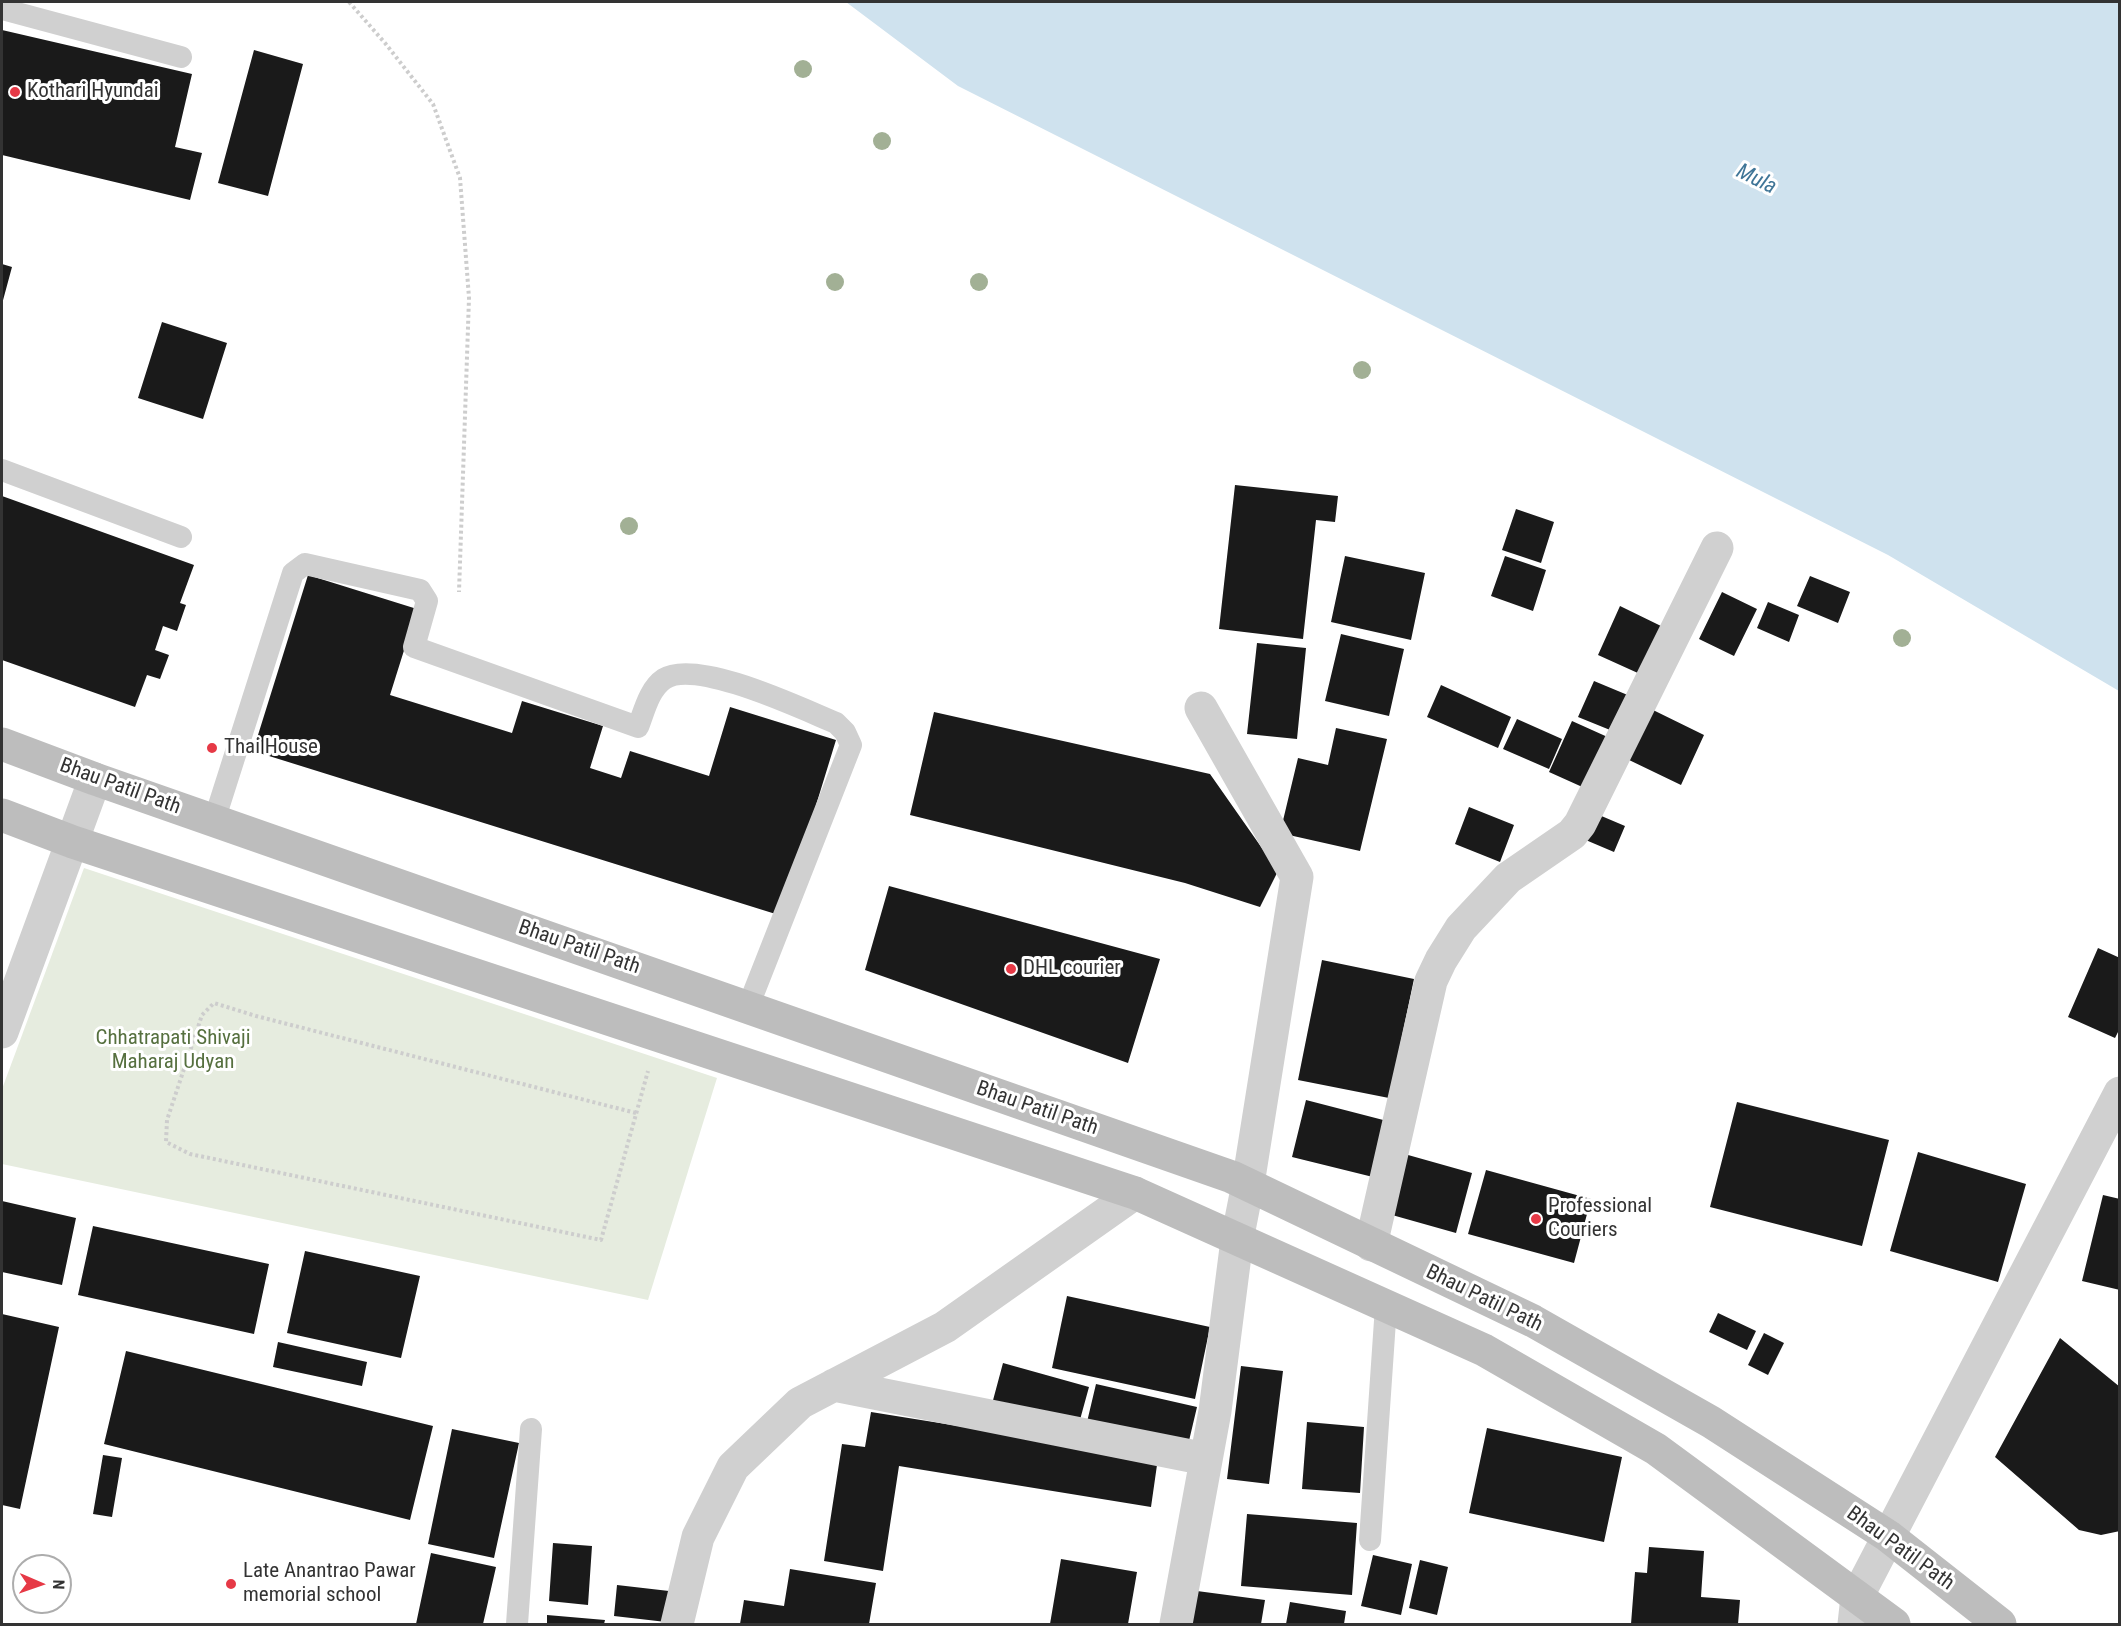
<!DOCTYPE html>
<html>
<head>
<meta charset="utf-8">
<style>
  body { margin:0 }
  #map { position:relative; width:2121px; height:1626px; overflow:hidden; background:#fff; font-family:"Roboto Condensed",sans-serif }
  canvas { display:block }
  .frame { position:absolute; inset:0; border:3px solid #333; pointer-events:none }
  .north { position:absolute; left:12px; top:1554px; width:60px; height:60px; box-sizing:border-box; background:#fff; border:2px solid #adadad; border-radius:50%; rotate:92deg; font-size:16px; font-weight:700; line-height:24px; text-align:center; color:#333 }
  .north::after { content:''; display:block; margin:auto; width:21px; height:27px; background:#e63946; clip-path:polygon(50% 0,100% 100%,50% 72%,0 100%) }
</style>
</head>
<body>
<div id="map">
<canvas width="2121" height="1626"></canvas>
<div class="frame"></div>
<div class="north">N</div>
</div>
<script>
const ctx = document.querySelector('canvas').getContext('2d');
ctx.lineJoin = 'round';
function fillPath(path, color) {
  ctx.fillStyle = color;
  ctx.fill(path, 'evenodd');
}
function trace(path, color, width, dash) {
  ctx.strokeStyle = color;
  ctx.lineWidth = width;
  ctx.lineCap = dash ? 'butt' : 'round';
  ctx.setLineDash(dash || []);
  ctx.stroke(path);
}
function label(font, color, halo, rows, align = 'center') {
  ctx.font = font + ' "Roboto Condensed",sans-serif';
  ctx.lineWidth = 6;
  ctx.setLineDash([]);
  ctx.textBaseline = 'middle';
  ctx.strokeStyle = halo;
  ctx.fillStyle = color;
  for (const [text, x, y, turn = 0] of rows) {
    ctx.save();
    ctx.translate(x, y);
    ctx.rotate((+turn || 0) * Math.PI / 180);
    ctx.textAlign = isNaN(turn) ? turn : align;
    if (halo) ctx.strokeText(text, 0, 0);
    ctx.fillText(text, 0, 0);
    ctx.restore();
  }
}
fillPath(new Path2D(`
  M84,868L717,1078L648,1300L2,1164V1089Z`), '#e6ecdf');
fillPath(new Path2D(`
  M846,2H2119V691L1888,555L958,86Z`), '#cfe2ee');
fillPath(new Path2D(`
  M2,30L192,74L175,147L202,153L190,200L2,155Z
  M254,50L303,64L268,196L218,183Z
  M2,264L12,267L2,304Z
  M162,322L227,343L203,419L138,398Z
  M1235,485L1338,496L1335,522L1316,520L1303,639L1219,629Z
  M2,496L194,565L180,603L186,605L177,631L163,626L155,650L169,655L160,679L147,675L135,707L2,660Z
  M1516,509L1554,522L1541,563L1502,550Z
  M1345,556L1425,573L1411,640L1331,622Z
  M1505,556L1546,570L1533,611L1491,596Z
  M308,575L417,609L390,695L512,733L522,701L603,726L590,768L621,778L630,751L709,776L730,707L836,740L782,916L253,751Z
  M1810,576L1850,592L1838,623L1797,606Z
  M1722,592L1757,609L1734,656L1699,639Z
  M1768,602L1799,615L1789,642L1757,628Z
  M1620,606L1661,626L1640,674L1598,655Z
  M1341,634L1404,649L1389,716L1325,701Z
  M1257,643L1306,648L1297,739L1247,734Z
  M1594,681L1630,696L1615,732L1578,717Z
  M1441,685L1511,717L1498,748L1427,717Z
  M1651,709L1704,735L1681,785L1627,759Z
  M934,712L1210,774L1278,871L1260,907L1185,883L910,815Z
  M1517,719L1562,739L1549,769L1503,749Z
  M1572,721L1612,739L1589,790L1549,772Z
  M1336,728L1387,739L1360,851L1280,833L1298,758L1328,765Z
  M1469,807L1514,825L1500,862L1455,844Z
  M1592,812L1625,826L1614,852L1581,838Z
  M889,886L1160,959L1128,1063L865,970Z
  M2098,948L2120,958V1028L2115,1038L2068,1017Z
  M1322,960L1414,979L1389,1098L1298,1080Z
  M1306,1100L1391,1122L1377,1178L1292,1157Z
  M1737,1102L1889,1140L1862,1246L1710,1207Z
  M1918,1152L2026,1184L1998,1282L1890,1251Z
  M1401,1153L1472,1173L1456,1233L1385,1213Z
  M1486,1170L1591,1199L1574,1263L1468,1234Z
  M2103,1195L2120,1199V1290L2082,1281Z
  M2,1201L76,1218L62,1285L2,1272Z
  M93,1226L269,1264L254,1334L78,1295Z
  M305,1251L420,1276L401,1358L287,1333Z
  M1067,1296L1210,1327L1195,1399L1052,1368Z
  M1718,1313L1756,1331L1747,1350L1709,1332Z
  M2,1314L59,1327L20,1509L2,1505Z
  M1764,1333L1784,1343L1768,1375L1748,1365Z
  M2060,1338L2120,1387V1531L2101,1535L2079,1530L1995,1457Z
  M278,1342L367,1362L362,1386L273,1367Z
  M126,1351L433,1426L410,1520L104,1444Z
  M1003,1363L1089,1387L1078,1427L992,1404Z
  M1241,1366L1283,1371L1269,1484L1227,1479Z
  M1096,1384L1197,1407L1188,1445L1087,1422Z
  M871,1412L1158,1458L1151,1507L899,1466L883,1571L824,1561L842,1444L865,1447Z
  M1307,1422L1364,1427L1360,1493L1302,1489Z
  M1487,1428L1622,1457L1604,1542L1469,1513Z
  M452,1429L519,1443L494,1558L428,1544Z
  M103,1455L122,1458L112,1517L93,1514Z
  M1247,1514L1357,1523L1352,1595L1241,1586Z
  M553,1543L592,1546L588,1605L549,1601Z
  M1649,1547L1704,1551L1701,1597L1740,1600L1738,1624H1631L1635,1572L1647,1573Z
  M431,1553L496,1567L483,1624H416Z
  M1373,1555L1412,1564L1401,1615L1361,1606Z
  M1061,1559L1137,1572L1128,1624H1050Z
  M1420,1560L1448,1567L1437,1615L1409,1608Z
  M790,1569L876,1583L869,1624H740L744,1600L784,1606Z
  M617,1585L669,1591L666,1622L614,1616Z
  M1197,1591L1265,1600L1261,1624H1192Z
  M1290,1602L1346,1611L1344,1624H1286Z
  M547,1615L605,1620L604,1624H547Z`), '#1a1a1a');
trace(new Path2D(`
  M349,2L385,43L433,104L460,178L469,298L459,592
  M636,1113L256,1016L214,1003L202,1015L167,1120L166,1142L190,1154L601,1240L648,1071`), '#cdcdcd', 4, [3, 3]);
trace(new Path2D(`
  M2,9L181,57
  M2,470L181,537
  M214,821L293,573L305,564L420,590L427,601L414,647L638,727C644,712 649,689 664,679C696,658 802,709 836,723L845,732L851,745L748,1007
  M1370,1540L1386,1306
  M517,1624L531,1429`), '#d0d0d0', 22);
trace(new Path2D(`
  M2,1032L95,779
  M1371,1245L1431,981L1441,960L1461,928L1508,878L1572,834L1580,824L1717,548
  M834,1385L1206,1459
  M677,1624L698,1537L733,1467L800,1403L945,1327L1135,1193
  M1176,1624L1215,1411L1237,1240L1248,1184L1297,877L1201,708
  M1854,1624L1857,1597L2120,1093`), '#d0d0d0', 33);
trace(new Path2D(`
  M2,744L95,779L1232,1177L1533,1321L1711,1422L1888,1536L2000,1624
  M2,815L73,842L1135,1193L1484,1350L1656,1449L1894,1624`), '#bdbdbd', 33);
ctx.fillStyle = '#a2b095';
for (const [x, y] of [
  [803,69],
  [882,141],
  [835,282],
  [979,282],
  [1362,370],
  [629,526],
  [1902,638]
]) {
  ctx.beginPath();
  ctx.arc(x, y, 9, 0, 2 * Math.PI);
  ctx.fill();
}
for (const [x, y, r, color] of [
  [15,92,6,"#e63946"],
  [212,748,6,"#e63946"],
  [1011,969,6,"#e63946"],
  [1536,1219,6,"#e63946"],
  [231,1584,6,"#e63946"]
]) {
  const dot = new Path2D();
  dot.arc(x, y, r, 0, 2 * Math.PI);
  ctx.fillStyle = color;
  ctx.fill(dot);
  trace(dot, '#fff', 2);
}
label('21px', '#333', '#fff', [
  ["Kothari Hyundai",27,92],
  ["Thai House",224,748],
  ["DHL courier",1023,969],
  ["Professional",1548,1207],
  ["Couriers",1548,1231],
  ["Late Anantrao Pawar",243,1572],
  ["memorial school",243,1596]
], 'left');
label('21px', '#333', '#fff', [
  ["Bhau Patil Path",120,787,20],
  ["Bhau Patil Path",579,948,19],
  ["Bhau Patil Path",1037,1109,19],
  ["Bhau Patil Path",1484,1299,26],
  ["Bhau Patil Path",1900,1549,36]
]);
label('21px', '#56703f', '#fff', [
  ["Chhatrapati Shivaji",173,1039],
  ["Maharaj Udyan",173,1063]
]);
label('italic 22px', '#3f7597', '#fff', [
  ["Mula",1756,180,26]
]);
</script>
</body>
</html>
